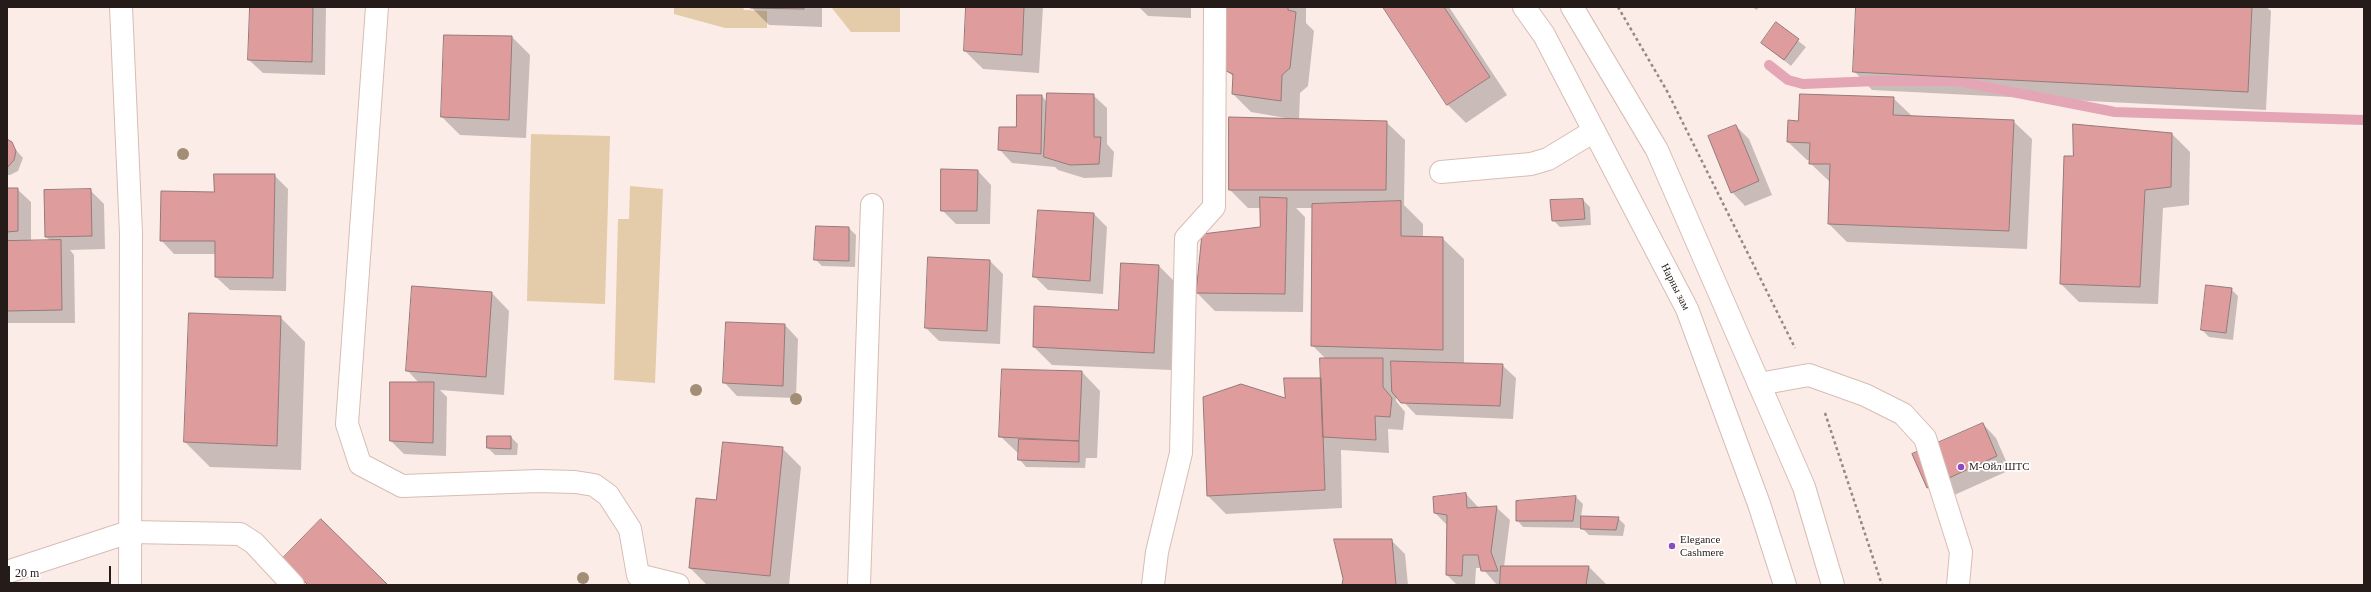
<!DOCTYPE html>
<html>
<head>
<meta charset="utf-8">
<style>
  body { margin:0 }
  #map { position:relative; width:2371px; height:592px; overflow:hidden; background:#fcece7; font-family:Georgia,serif }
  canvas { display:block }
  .frame { position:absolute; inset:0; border:8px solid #251b18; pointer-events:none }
  .scale { position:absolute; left:8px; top:566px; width:103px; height:18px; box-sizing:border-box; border:2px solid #251b18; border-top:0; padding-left:5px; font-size:12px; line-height:14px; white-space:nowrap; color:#251b18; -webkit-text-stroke:3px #fff; paint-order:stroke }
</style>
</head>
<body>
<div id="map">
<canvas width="2371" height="592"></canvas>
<div class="frame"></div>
<div class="scale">20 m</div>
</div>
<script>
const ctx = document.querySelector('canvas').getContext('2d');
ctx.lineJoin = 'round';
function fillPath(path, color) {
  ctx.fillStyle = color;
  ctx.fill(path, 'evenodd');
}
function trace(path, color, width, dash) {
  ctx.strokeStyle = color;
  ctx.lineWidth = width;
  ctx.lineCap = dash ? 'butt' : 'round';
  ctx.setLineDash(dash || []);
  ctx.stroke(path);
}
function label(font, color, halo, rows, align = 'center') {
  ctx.font = font + ' Georgia,serif';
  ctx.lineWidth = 3.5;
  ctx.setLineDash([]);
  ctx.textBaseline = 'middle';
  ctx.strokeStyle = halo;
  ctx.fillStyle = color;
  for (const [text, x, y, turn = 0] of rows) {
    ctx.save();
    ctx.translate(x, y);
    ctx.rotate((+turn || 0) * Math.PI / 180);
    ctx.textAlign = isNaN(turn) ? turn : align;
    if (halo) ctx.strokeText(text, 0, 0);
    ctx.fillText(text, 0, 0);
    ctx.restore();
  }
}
fillPath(new Path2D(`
  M674,7H743L744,10L767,11V28H725L674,14Z
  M831,7H900V32H851Z
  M531,134L610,136L605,304L527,301Z
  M630,186L663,189L655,383L614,380L618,219H629Z`), '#e4ccab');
fillPath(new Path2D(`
  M251,7H326L325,75L263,73L249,60Z
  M751,7H822V27L769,25Z
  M967,7H1043L1039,73L983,69L965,51Z
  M1139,7H1191V18L1148,16Z
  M1227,7H1306V23L1314,31L1308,86L1300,93L1299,120L1386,122L1405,140L1404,205L1423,224V237L1442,238L1464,259V364L1502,365L1516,378L1513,419L1416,415L1396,394V401L1405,412L1403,430L1388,429L1389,453L1341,450L1342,508L1226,514L1208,496L1286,399L1322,379L1326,359L1312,345L1313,208H1296L1305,217L1303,312L1215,311L1197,293L1260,228L1261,208H1248L1230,190L1297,120L1251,112L1233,94L1234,77L1227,71Z
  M1384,7H1449L1507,95L1466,123L1448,105Z
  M1753,7H1760L1756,10Z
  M1857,7H2266L2271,11L2266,110L1872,90L1854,71Z
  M1776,24L1806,47L1791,66L1762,43Z
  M512,37L530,55L526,138L460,135L442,117Z
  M1093,95L1107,108V144L1114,152L1112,177L1084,178L1058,170L1055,167L1012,163L999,149L1042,96L1047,102Z
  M1893,98L1912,116L2013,121L2032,139L2027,249L1847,242L1829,224L1830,182L1810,163V160H1807L1788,142L1799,122Z
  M1736,126L1749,139L1772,195L1745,206L1732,192Z
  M2172,134L2190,152L2189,205L2163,208L2158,304L2079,302L2061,284L2074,157Z
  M7,140L23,158L18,171L10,175H7Z
  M978,171L991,185L990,224H956L942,210Z
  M274,175L288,189L286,291L230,290L216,277V254H174L161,240L215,193Z
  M7,189H17L31,202V241H51L46,237L90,190L104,204L105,249L70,250L74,255L75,323H7Z
  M1583,200L1590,207L1591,225L1560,227L1553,220Z
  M1094,214L1107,227L1103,294L1048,290L1034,276Z
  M816,227L849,228L856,235L855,267L822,266L815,259Z
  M990,261L1003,274L1000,344L939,341L926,328Z
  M1158,265L1177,284L1172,370L1052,365L1034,347L1119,311Z
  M2231,289L2238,296L2233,340L2209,337L2202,330Z
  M491,292L509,311L504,395L440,390L447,397L446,456L404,454L391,441L419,383L407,370Z
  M280,317L305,342L301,470L210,467L185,442Z
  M785,325L798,339L796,398L737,396L724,382Z
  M1082,372L1100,391L1097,458H1086L1085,468L1026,467L1020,460V455L1000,436Z
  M1983,424L1996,438L2010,470L1941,501L1928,488L1913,455Z
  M511,437L518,444L517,455H495L488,448Z
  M782,448L801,467L789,585H707L690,568L717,501Z
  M1466,494L1479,508L1496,507L1510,520L1504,567H1589L1607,585H1501L1496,584L1482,568H1476L1475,585H1457L1447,575L1448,526L1435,513Z
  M1576,497L1583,504L1581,517L1618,518L1625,525L1623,536L1589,535L1582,528V520L1580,528L1523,527L1517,520V502Z
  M1391,540L1405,554L1408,585H1343Z`), '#0003');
trace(new Path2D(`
  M1769,65L1788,80L1803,84L1876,81H1956L2115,112L2364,120`), '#e4a5b5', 10);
const building = new Path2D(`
  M250,7H313L312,62L248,60Z
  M804,7V9L750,8V7Z
  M966,7H1024L1022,55L964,51Z
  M1226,7H1288V10L1296,12L1290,68L1282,75L1281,101L1232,94L1233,74L1226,71Z
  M1383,7H1444L1490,77L1447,105Z
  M1856,7H2252L2248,92L1853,72Z
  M1776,22L1799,39L1784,60L1761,43Z
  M444,35L512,36L509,120L441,117Z
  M1047,93L1094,94V137H1101L1099,164L1070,165L1044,157Z
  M1800,94L1894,97L1893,115L2014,120L2009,231L1828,224L1830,164H1809L1810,143L1787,142L1788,120L1798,121Z
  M1017,95H1042L1041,154L998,150L999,127H1016Z
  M1229,117L1387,121L1386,190H1229Z
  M2073,124L2172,133L2171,187L2145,190L2140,287L2060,284L2064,156H2073Z
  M1736,125L1759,181L1731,193L1708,136Z
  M7,139L12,142L16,151L14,160L7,168Z
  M941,169L978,170L977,211H941Z
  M214,174H275L273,278L215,277V241H160L161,191L214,192Z
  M7,188H18V231L7,232Z
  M91,189L92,236L45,237L44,190Z
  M1260,197L1287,198L1285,294L1196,293L1202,234L1260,227Z
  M1583,199L1585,219L1552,221L1550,200Z
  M1401,201V236L1443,237V350L1311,346L1312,204Z
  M1038,210L1094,213L1090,281L1033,277Z
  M816,226L849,227V261L814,260Z
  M61,240L62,310L7,311V241Z
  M928,257L990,260L987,331L925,328Z
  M1121,263L1159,265L1154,353L1033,347L1034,306L1118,310Z
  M2206,285L2232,288L2226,333L2201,330Z
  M412,286L492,292L486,377L406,371Z
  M189,313L281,316L277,446L184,442Z
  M726,322L785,324L783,386L723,383Z
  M1320,358H1383V387L1392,398L1390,417L1375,416L1376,440L1323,437Z
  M1391,361L1503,364L1500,406L1401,403L1392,392Z
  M1002,369L1082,371L1079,441L999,437Z
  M1284,378H1321L1325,490L1207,496L1203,397L1241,384L1285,398Z
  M390,382H434L433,443L390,441Z
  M1983,423L1997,456L1927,488L1912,454Z
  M487,436H511V449L487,448Z
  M1019,439L1079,441V462L1018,460Z
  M723,442L783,447L770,576L689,568L696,498L716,500Z
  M1466,493L1467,508L1497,506L1491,552L1498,571H1481L1478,555H1463L1462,576L1446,575L1447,515L1434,513L1433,497Z
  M1576,496L1573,521H1516V501Z
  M1581,516L1619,517L1616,530L1581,529Z
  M321,519L388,585H308L282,559Z
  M1334,539H1392L1396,585H1342L1343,579Z
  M1501,566H1589L1586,585H1500Z`);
fillPath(building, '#de9d9c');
trace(building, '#947a7a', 1);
const minor = new Path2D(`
  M121,7L131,233L130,585
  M377,7L347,424L360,464L402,486L538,481L575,482L594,485L608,495L630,529L638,575L678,585
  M1441,172L1531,164L1548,159L1594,131
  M1759,384L1809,375L1865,395L1903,414L1925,438L1961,552L1958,585
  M7,572L129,532L240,534L254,543L293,585
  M859,585L872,205
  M1153,585L1157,552L1181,453L1186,238L1214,207L1215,7`);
const major = new Path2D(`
  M1524,7L1544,35L1687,309L1759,504L1785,585
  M1572,7L1657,150L1804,487L1833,585`);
trace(minor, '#d7bdb4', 24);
trace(major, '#d7bdb4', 24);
trace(new Path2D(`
  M1618,7L1667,91L1795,348
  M1825,413L1882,585`), '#968884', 2.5, [3, 3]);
trace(minor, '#fff', 22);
trace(major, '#fff', 22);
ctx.fillStyle = '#a28d75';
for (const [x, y] of [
  [183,154],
  [696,390],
  [796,399],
  [583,578]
]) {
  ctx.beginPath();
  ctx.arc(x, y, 6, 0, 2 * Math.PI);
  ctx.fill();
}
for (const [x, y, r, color] of [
  [1961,467,4,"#8b4bc0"],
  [1672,546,4,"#8b4bc0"]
]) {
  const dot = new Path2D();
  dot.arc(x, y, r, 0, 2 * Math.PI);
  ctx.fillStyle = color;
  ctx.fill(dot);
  trace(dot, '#fff', 1.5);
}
label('11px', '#251b18', '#fff', [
  ["Нарны зам",1675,287,63]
]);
label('11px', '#251b18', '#fff', [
  ["M-Ойл ШТС",1969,467],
  ["Elegance",1680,540],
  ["Cashmere",1680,553]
], 'left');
</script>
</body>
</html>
